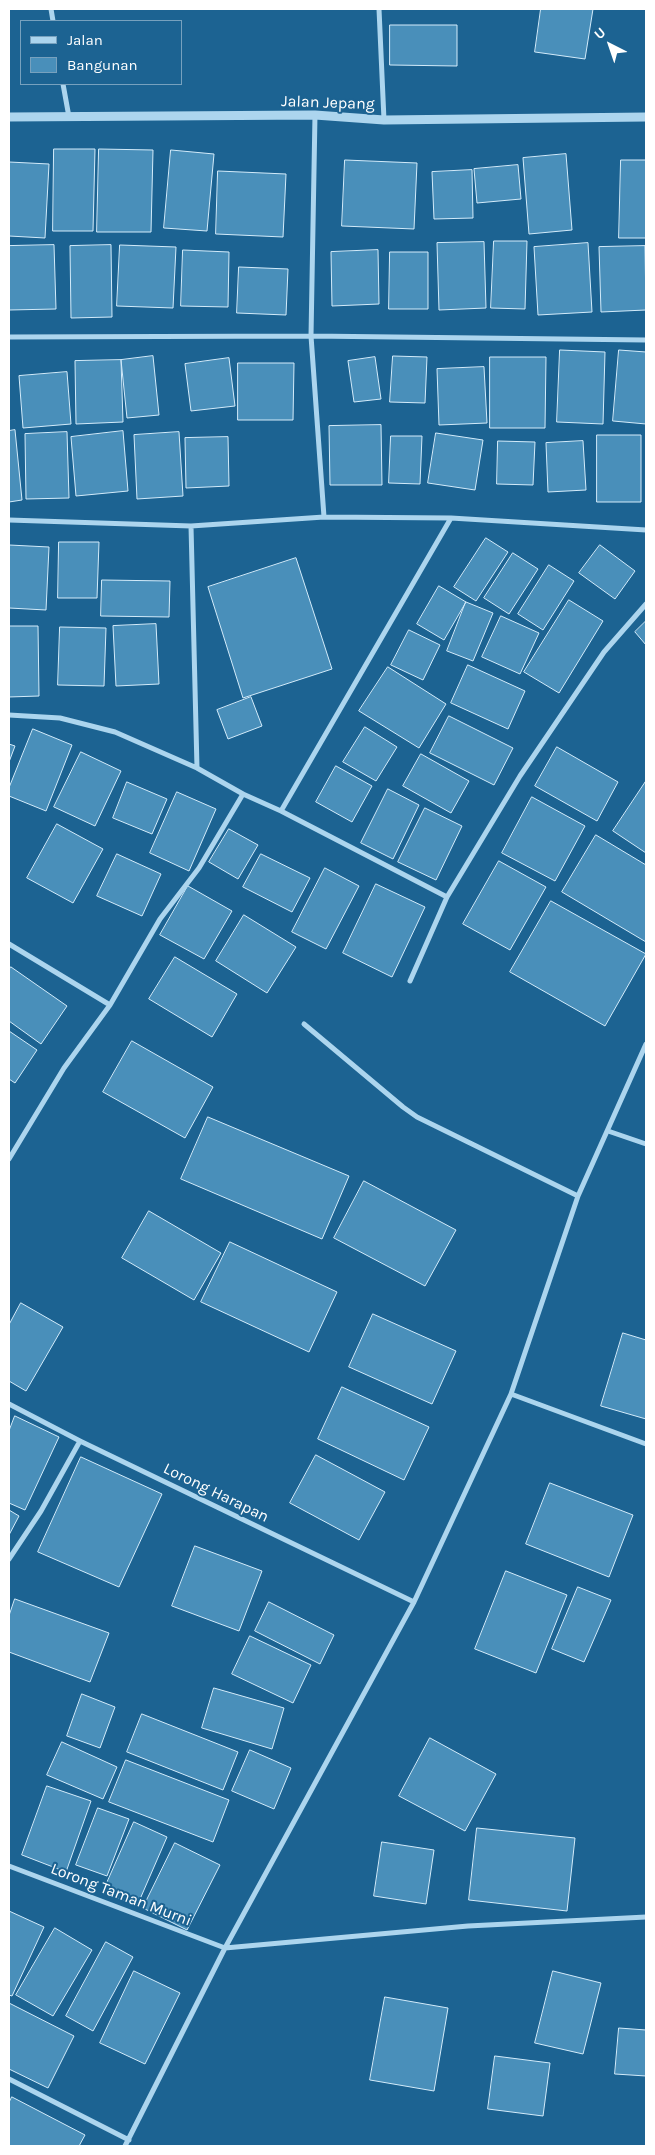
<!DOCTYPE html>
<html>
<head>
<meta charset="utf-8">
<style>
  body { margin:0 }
  #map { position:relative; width:655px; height:2155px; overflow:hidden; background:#1c6392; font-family:Karla,sans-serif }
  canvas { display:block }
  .frame { position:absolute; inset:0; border:10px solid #fff; pointer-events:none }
  .legend { position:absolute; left:20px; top:20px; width:162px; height:65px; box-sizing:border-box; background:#1c6392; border:1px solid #77a1be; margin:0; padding:6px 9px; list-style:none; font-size:15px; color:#fff }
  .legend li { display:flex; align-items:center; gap:10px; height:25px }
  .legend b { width:25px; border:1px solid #77a1be }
  .north { position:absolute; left:585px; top:20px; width:50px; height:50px; -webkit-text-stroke:4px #1c6392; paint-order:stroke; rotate:319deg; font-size:14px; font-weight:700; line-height:20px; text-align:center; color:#fff }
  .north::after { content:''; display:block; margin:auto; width:18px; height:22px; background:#fff; clip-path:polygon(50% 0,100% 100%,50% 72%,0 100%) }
</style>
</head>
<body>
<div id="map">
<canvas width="655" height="2155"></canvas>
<div class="frame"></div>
<ul class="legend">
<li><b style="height:6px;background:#acd5ee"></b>Jalan</li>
<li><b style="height:14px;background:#498fba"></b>Bangunan</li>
</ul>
<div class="north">U</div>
</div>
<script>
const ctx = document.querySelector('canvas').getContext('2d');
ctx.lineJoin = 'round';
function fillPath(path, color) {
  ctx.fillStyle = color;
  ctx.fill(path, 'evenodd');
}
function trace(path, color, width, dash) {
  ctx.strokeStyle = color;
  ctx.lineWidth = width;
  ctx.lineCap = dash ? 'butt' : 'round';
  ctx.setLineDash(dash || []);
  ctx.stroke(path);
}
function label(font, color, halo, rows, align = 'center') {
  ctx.font = font + ' Karla,sans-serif';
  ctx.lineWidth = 4;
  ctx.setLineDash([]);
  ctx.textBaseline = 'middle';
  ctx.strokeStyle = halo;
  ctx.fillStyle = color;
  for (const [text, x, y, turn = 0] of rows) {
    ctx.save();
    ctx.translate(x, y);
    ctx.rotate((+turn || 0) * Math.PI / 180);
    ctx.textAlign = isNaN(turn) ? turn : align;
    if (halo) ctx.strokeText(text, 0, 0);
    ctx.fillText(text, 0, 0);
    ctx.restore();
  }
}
const building = new Path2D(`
  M541,9H593L585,59L535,52Z
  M390,25H457V66L390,65Z
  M54,149H95L93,231H53Z
  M99,149L153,150L151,232H97Z
  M171,150L214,154L207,231L164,228Z
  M566,154L572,230L529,234L523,158Z
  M345,160L417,163L414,229L342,226Z
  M621,160H646V238H619Z
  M9,162L49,164L45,238L9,236Z
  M518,165L521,199L477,203L474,169Z
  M472,170L473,218L434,219L432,172Z
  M218,171L286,174L283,237L216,234Z
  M494,241H527L525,309L491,308Z
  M484,242L486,308L439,310L437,243Z
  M588,243L592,312L538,315L534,247Z
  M54,245L56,309L9,310V246Z
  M111,245L112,317L71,318L70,246Z
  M120,245L176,247L173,308L117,306Z
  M645,246L646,310L601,312L599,247Z
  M183,250L229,252L228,307L181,306Z
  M378,250L379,304L332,306L331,252Z
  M390,252H428V309H389Z
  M239,267L288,269L286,315L237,313Z
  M560,350L605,352L603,424L557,422Z
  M619,350L646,352V424L613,421Z
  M153,356L159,415L127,418L121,360Z
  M393,356L427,357L425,403L390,402Z
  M375,357L381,399L354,402L348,361Z
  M490,357H546L545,428H490Z
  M229,358L235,406L191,411L185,364Z
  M121,360L123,422L76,424L75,361Z
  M238,363H294L293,420H238Z
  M484,367L487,423L439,425L437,369Z
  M67,372L71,424L23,428L19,376Z
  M381,425L382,485H330L329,426Z
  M15,430L22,500L9,502V431Z
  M123,431L128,491L76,496L71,437Z
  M67,432L69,498L26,499L25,434Z
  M179,432L183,496L137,499L134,435Z
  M436,433L483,440L475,490L428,483Z
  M597,435H641V502H597Z
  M391,436H422L420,484L389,483Z
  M228,437L229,486L186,488L185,438Z
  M498,441L535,442L533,485L497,484Z
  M583,441L586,490L548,492L546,443Z
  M486,538L508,552L476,601L454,587Z
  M59,542H99L97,598H58Z
  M9,545L49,547L46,610L9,608Z
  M600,545L635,571L615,599L579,573Z
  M513,553L538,569L509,614L484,598Z
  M296,558L332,669L243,698L208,587Z
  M549,565L574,581L543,630L518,614Z
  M102,580L170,581L169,617L101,616Z
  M439,586L466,602L444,640L417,624Z
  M569,600L603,621L559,693L524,672Z
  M466,602L493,613L473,661L447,651Z
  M501,616L539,633L520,674L482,657Z
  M646,621V645L635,632Z
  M156,624L159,684L116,686L113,626Z
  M9,626H38L39,696L9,697Z
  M60,627L106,628L104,686L58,685Z
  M409,630L440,645L423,680L391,665Z
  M468,665L525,691L508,729L451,703Z
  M388,667L446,704L419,748L359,711Z
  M251,697L262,726L228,739L217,710Z
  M449,716L513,748L494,785L430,753Z
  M365,727L397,747L376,781L343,762Z
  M33,729L72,745L46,811L9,796V788Z
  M9,744L15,746L9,762Z
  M557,747L618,782L597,821L535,786Z
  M81,752L121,771L95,826L54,807Z
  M421,754L469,781L451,813L403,786Z
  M336,766L372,786L352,822L316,802Z
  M646,781V853L613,831Z
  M127,782L167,799L152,834L113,818Z
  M388,789L419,805L393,859L361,843Z
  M177,792L216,809L189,871L150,853Z
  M532,797L585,826L555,881L502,853Z
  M425,808L462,826L436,880L398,862Z
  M57,824L103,849L73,903L27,878Z
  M229,829L258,845L238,879L209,862Z
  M596,835L646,865V942L562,892Z
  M117,854L161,874L142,916L97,896Z
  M261,854L310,878L292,912L243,887Z
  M499,861L546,887L510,950L463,924Z
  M325,868L359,886L326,949L292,932Z
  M376,884L425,907L392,977L343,953Z
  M188,886L232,911L204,959L160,935Z
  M551,901L646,954L605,1026L510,972Z
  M244,915L296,947L267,993L216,961Z
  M175,957L237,994L212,1037L149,999Z
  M11,967L67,1006L41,1044L9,1021V970Z
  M9,1031L37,1050L15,1083L9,1079Z
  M132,1041L213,1087L185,1138L103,1092Z
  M208,1117L349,1176L322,1239L181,1179Z
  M364,1181L456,1230L425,1286L334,1238Z
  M149,1211L221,1253L194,1300L122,1258Z
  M230,1242L337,1292L309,1352L201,1302Z
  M21,1303L63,1327L26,1391L9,1381V1325Z
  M373,1314L456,1351L432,1404L349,1367Z
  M623,1333L646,1340V1419L601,1406Z
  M342,1387L429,1427L404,1480L318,1439Z
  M15,1416L59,1437L25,1510L9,1503V1431Z
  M316,1455L385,1492L359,1540L290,1503Z
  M81,1457L162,1494L119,1587L38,1552Z
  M550,1483L633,1515L609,1577L526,1544Z
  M9,1510L19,1516L9,1535Z
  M195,1546L262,1571L239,1631L172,1606Z
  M506,1571L567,1595L536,1673L475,1649Z
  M578,1587L611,1600L584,1662L552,1649Z
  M15,1599L109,1633L90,1682L9,1652V1616Z
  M269,1602L334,1635L320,1664L255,1631Z
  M250,1636L311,1665L293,1703L232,1674Z
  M214,1688L284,1708L272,1749L202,1728Z
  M82,1694L115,1707L100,1748L67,1736Z
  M142,1714L238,1752L223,1790L127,1752Z
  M430,1738L496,1774L465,1831L399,1796Z
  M62,1742L117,1767L103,1799L47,1775Z
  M250,1750L291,1768L274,1809L232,1791Z
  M126,1760L229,1800L213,1842L109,1802Z
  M47,1786L91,1801L66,1872L22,1855Z
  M98,1808L129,1819L107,1876L76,1865Z
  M134,1822L167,1837L137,1906L103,1892Z
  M477,1828L575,1838L567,1911L469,1900Z
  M382,1842L434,1850L426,1904L374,1896Z
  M175,1843L220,1865L187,1930L143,1908Z
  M9,1911L44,1927L12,1996L9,1995Z
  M55,1928L92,1950L53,2016L16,1995Z
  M106,1942L133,1957L93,2031L66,2016Z
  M134,1971L180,1993L145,2064L100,2043Z
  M553,1971L601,1983L583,2054L535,2043Z
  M385,1997L448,2008L434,2091L370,2080Z
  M9,2003L74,2036L48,2088L9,2069Z
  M619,2028L646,2030V2076L615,2074Z
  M495,2056L550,2063L543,2116L488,2109Z
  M12,2097L85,2135L79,2146H9V2103Z`);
fillPath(building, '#498fba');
trace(building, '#d3ebfa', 1);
trace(new Path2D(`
  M51,9L53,21
  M379,9L384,120
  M63,84L69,117
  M9,337L311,336L646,340
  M324,517L451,518L646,530
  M9,520L191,526L324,517L311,336L315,115
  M191,526L197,768L243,794L281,811L447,897
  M9,715L60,718L115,732L197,768
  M281,811L451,518
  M9,944L110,1005
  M410,981L447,897L520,776L604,652L646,604
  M304,1024L403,1107L417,1117L578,1196
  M608,1131L646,1144
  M9,1159L64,1068L110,1005L160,919L199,868L243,794
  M511,1394L646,1444
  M9,1404L80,1441L414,1602
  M9,1559L41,1511L80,1441
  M9,1866L225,1948L468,1926L646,1917
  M9,2079L129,2140
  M125,2146L225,1948L414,1602L511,1394L578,1196L646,1044`), '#acd5ee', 5);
trace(new Path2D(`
  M9,117L315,115L384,120L646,117`), '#acd5ee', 9);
label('16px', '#fff', '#1c6392', [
  ["Jalan Jepang",328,103,2],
  ["Lorong Harapan",216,1493,26],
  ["Lorong Taman Murni",121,1895,21]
]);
</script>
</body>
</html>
